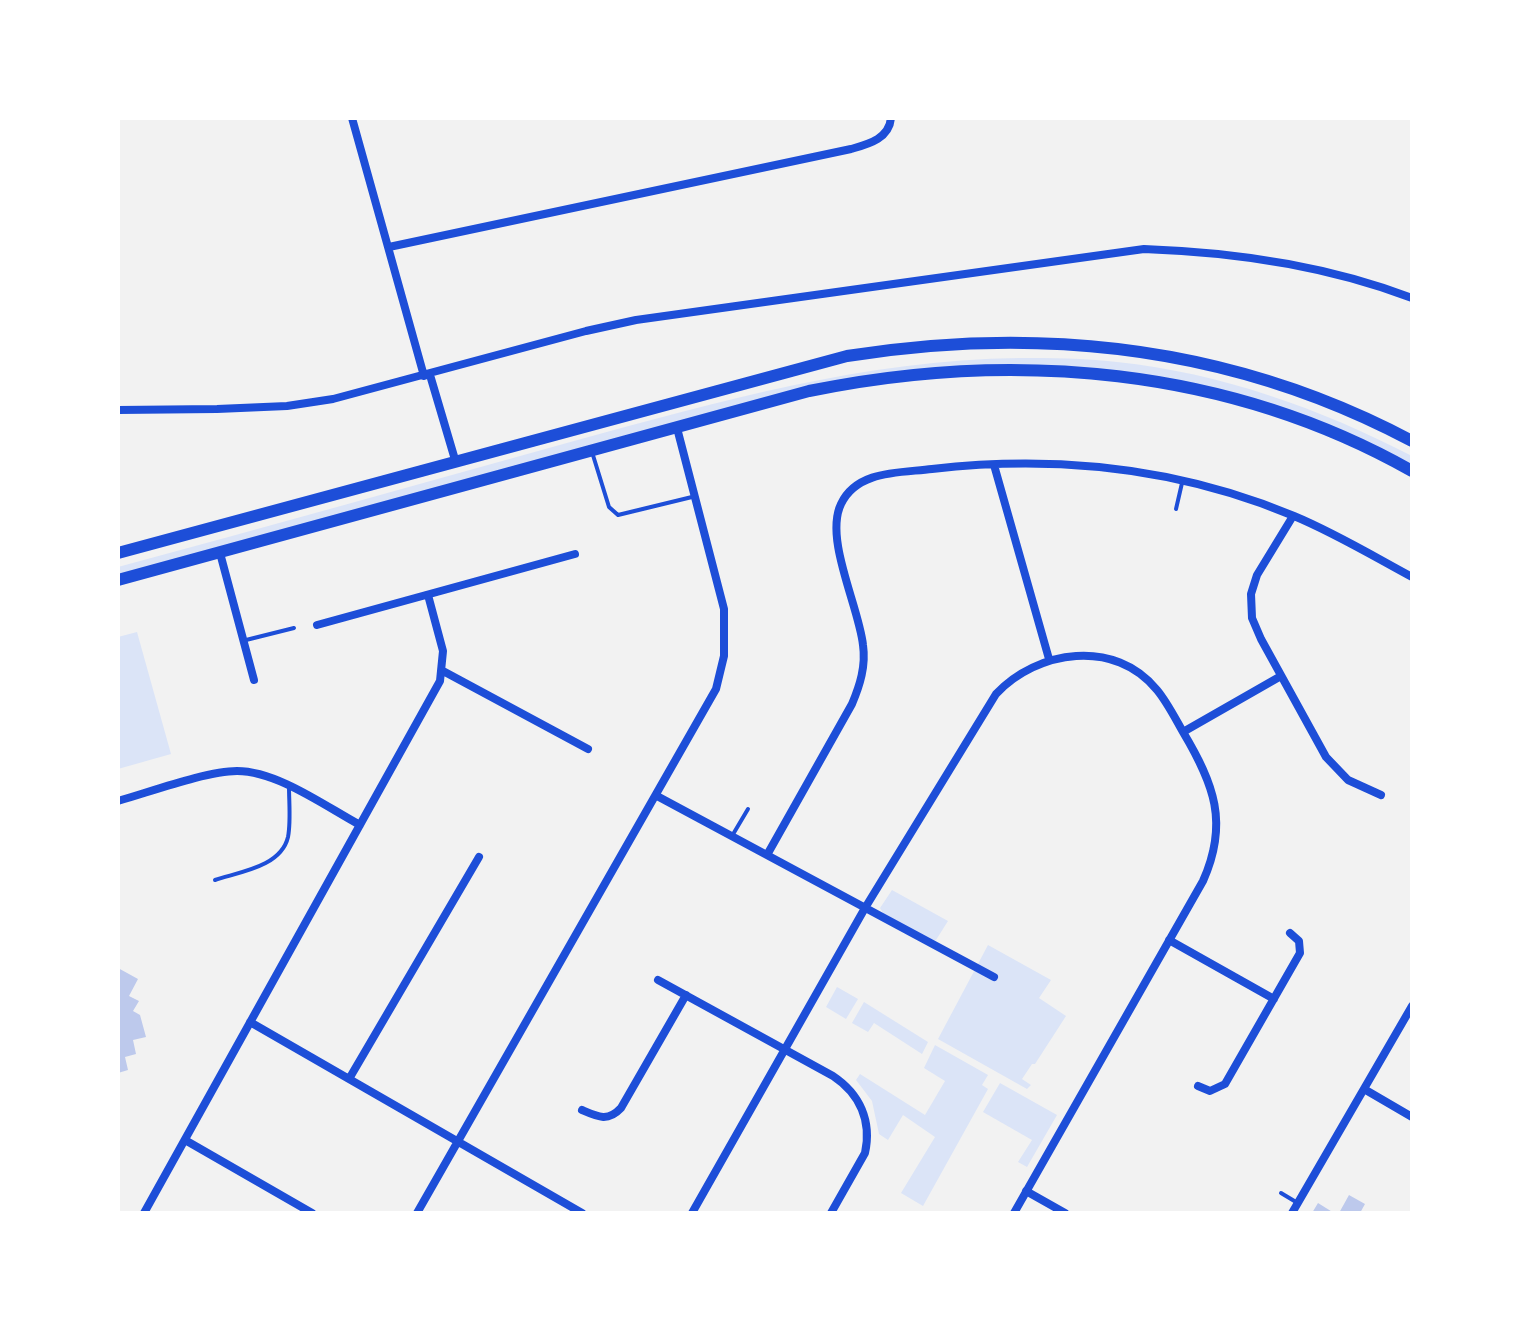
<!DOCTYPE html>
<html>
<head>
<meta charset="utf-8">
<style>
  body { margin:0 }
  #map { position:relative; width:1530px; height:1331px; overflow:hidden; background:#f2f2f2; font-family:"Times New Roman",serif }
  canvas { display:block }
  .frame { position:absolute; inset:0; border:120px solid #fff; pointer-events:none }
</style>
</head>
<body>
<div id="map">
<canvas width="1530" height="1331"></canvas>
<div class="frame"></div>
</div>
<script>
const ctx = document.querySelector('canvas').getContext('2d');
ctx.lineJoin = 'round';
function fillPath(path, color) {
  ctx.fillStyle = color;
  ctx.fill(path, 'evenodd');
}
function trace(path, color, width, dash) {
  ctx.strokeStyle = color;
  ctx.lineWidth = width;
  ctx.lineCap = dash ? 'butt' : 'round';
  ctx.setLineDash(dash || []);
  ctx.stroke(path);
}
fillPath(new Path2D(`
  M1019,358C1051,358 1084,358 1117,362C1221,373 1319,408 1412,456V466L1292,414L1130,374L884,376L118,577V567C270,526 422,483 574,441C720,401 865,360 1019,358Z
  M137,632L171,754L118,769V637Z
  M892,890L948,921L936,940L933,941L883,913L880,908Z
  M988,945L1051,980L1039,998L1066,1016L1035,1064H1032L1022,1079L1031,1085L1027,1089L938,1039Z
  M837,987L858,999L846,1019L826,1007Z
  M864,1002L928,1042L922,1054L874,1023L868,1032L852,1023Z
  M935,1045L988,1075L982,1085L988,1089L923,1206L901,1193L935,1137L903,1115L888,1140L879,1134L872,1101L856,1080L860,1074L925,1115L945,1081L924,1068Z
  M1000,1083L1057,1115L1027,1167L1018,1162L1032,1140L983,1112Z`), '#dbe4f7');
fillPath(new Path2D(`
  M118,968L138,979L129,996L139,1001L133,1011L140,1015L146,1037L133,1040L136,1054L125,1057L128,1070L118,1073Z
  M1349,1195L1365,1204L1360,1213H1339Z
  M1318,1203L1334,1213H1312Z`), '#bdc9ec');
trace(new Path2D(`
  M592,452L609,507L618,515L692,497
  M1176,509L1182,483
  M246,640L294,628
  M732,836L748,809
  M215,880C239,872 281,867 288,837C291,822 289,802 289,787
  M1281,1193L1296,1202`), '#1d4ed8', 4);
trace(new Path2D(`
  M352,118L424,376
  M389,247L851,149C868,144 889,139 891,118
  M430,375L456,463
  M118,410L217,409L287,406L333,399L586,331L636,320L1144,249C1233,252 1328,266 1412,298
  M994,465L1049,659
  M1293,516L1257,575L1251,594L1252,618L1261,639L1326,757L1348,780L1381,795
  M220,553L254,680
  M317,625L575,554
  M443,671L588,749
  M1183,732L1281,676
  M657,796L994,977
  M118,801C150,792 207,771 237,771C277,771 325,806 360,825
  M767,855L852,704C860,685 866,666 863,645C859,607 824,539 841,504C857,470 900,473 932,469C1055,455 1179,468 1294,516C1335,533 1373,556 1412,577
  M1169,940L1274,999
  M658,980L833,1076C860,1094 872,1121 865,1153L831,1213
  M250,1022L582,1213
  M349,1079L479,857
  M1198,1086L1210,1091L1225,1084L1300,953L1299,941L1290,933
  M1364,1089L1412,1117
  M582,1110C598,1117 608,1122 621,1108L686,995
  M185,1140L312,1213
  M1026,1191L1065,1213
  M144,1213L440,681L443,651L428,595
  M417,1213L716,689L724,656V609L677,428
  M692,1213L865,908L996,694C1037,650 1115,638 1157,690C1167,702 1175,718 1183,732C1214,784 1229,823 1203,881L1014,1213
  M1292,1213L1412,1006`), '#1d4ed8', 8);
trace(new Path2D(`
  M118,553L847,356C1043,325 1235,347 1412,441
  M118,580L809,391C1013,349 1228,367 1412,471`), '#1d4ed8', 12);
</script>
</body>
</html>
